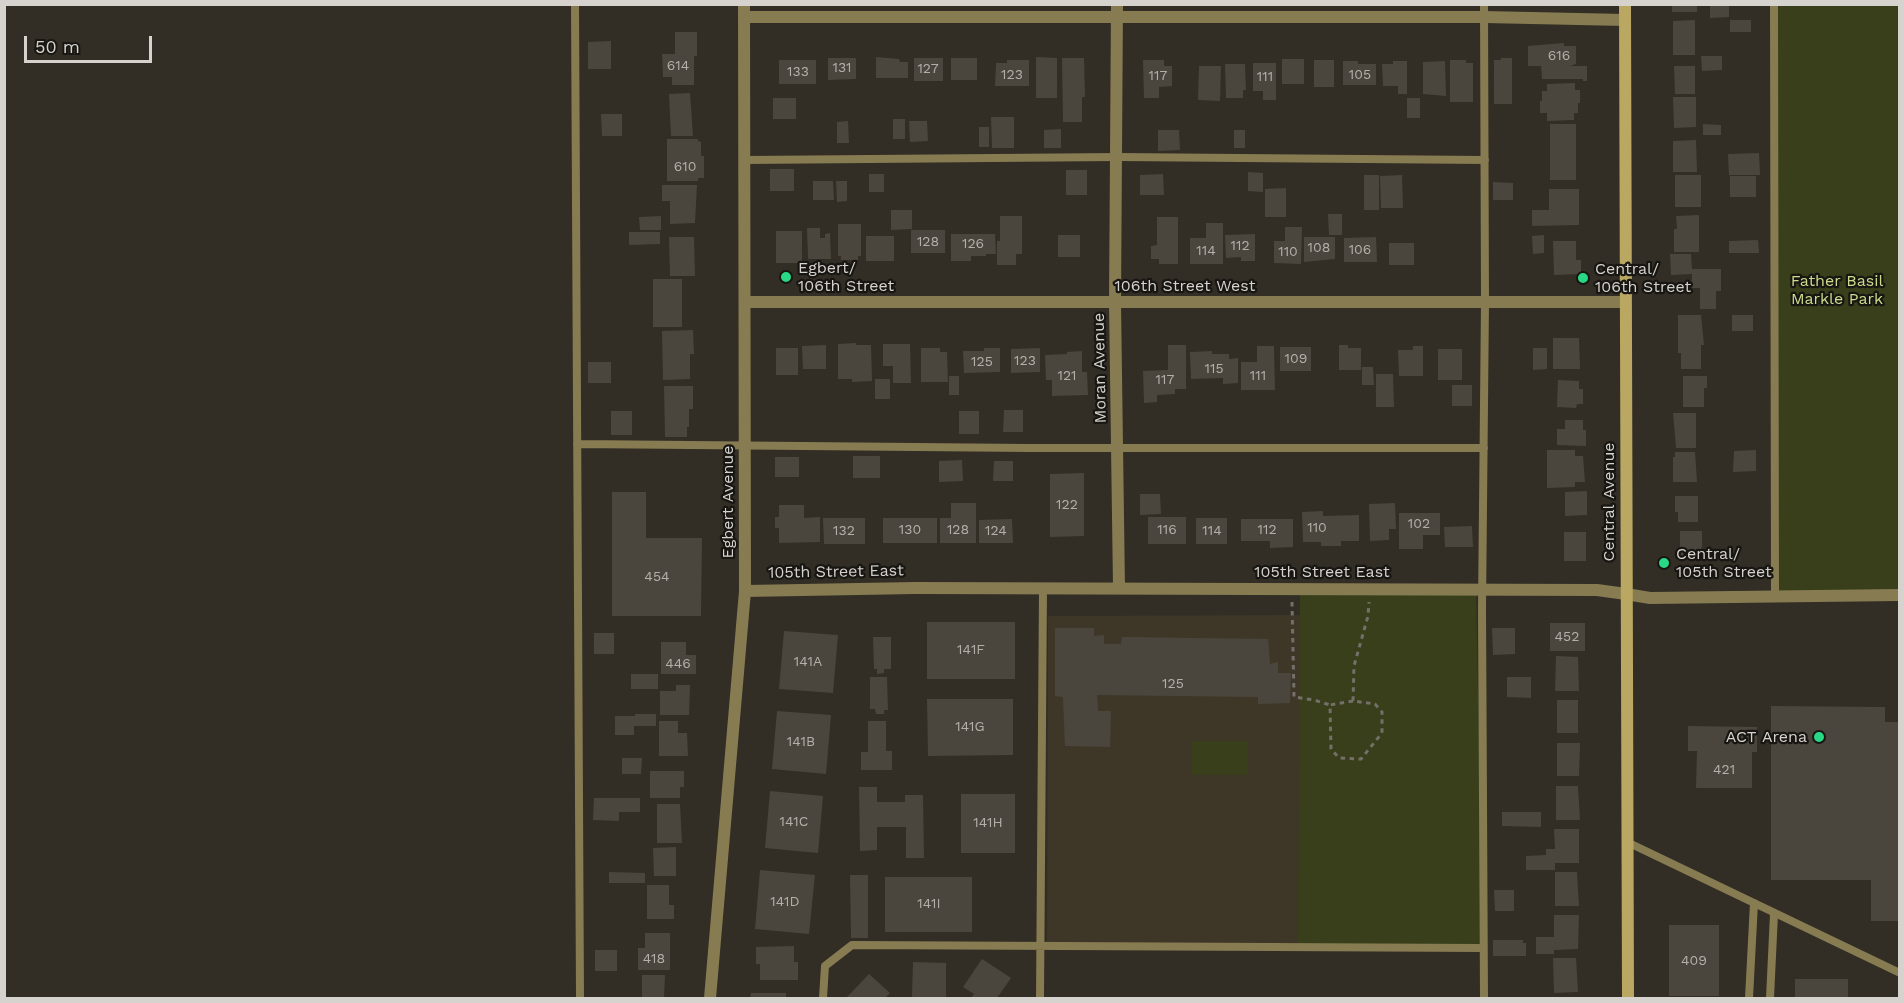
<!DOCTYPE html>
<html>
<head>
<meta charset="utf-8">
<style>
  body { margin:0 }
  #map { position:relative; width:1904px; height:1003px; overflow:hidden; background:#322d25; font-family:"Work Sans",sans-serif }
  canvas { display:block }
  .frame { position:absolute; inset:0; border:6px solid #d6d3ce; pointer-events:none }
  .scale { position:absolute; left:24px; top:36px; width:128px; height:27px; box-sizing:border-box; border:3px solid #d6d3ce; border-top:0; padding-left:8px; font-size:18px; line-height:21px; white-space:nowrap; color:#d6d3ce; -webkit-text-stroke:4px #181612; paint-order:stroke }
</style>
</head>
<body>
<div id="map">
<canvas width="1904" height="1003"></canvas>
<div class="frame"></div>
<div class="scale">50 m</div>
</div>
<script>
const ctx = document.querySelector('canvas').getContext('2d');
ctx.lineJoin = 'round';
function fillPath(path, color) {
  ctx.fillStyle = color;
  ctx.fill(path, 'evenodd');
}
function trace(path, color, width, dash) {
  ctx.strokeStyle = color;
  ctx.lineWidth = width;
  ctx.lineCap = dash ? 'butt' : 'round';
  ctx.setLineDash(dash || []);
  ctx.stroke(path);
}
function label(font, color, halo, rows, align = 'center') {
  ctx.font = font + ' "Work Sans",sans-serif';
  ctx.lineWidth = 4.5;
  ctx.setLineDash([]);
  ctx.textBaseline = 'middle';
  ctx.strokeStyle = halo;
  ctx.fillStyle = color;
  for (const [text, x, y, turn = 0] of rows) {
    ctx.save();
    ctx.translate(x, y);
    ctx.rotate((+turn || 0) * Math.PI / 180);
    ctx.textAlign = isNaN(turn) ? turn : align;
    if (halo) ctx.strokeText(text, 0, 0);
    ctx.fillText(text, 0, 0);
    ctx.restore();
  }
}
fillPath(new Path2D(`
  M1302,615V943H1047L1048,616Z`), '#3e3728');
fillPath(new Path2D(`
  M1774,5H1899V596L1775,597Z
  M1300,589H1476L1483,948L1298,947Z
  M1192,741H1248V775H1192Z`), '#383f1a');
fillPath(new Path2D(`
  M1672,4H1697V12H1672Z
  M1710,4H1729V17L1710,18Z
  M1695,20V55H1673V21Z
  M1730,20H1751V32H1730Z
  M675,32H697V56H694V85H672V77H663L662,54H675Z
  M611,41V69H588V42Z
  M1564,43V46H1576V64L1570,66H1587V81H1583V79H1542L1541,66H1528V46Z
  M1701,56H1722V70L1702,71Z
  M876,57L899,59L900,62H908V78H876Z
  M1036,57L1057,58V98H1036Z
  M828,58H856V79L828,80Z
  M914,58H943V81H914Z
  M951,58H977V80H951Z
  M1062,58H1084L1085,97H1082V122H1063Z
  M1501,58H1512V104H1494V60H1501Z
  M1282,59H1304V84H1282Z
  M779,60H816V84H779Z
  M1007,60H1029V86H995L996,63H1007Z
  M1143,60H1164V66H1172V86L1159,87V98H1144Z
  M1314,60H1334V87H1314Z
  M1450,60H1466V63H1473V102H1450Z
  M1343,61H1358V64H1376V85H1343Z
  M1393,61H1407V94H1398V86H1383L1382,64H1393Z
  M1445,61L1446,96L1423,94V62Z
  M1253,63H1276V100H1263V91H1253Z
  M1225,64H1245L1246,90H1243V98H1226Z
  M1199,66H1221L1220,101L1198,100Z
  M1674,66H1695V94H1675Z
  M1575,83V90H1580V103H1578V113H1574V120L1547,121V113H1540V101H1542V91H1547V84Z
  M690,93L693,136H671L669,94Z
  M1673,97H1696V127L1674,128Z
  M773,98H796V119H773Z
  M1407,98H1420V118H1407Z
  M601,114H622V136H602Z
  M991,117H1014V148H992Z
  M893,119H905V139H893Z
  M848,121L849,143H837V122Z
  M909,121H927L928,141L910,142Z
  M1550,124H1576V180H1550Z
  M1703,124L1721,125V135H1703Z
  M979,127H989V147H979Z
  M1061,129V148H1044V130Z
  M1158,130H1179L1180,150L1158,151Z
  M1234,130H1245V148H1234Z
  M667,139H698V141L701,142V156H704V178H698V181H667Z
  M1696,140L1697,172H1673V141Z
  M1759,153L1760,175H1729L1728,154Z
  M770,169H794V191H770Z
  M1066,170H1087V195H1066Z
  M1248,172L1263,173V192L1248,191Z
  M869,174H884V192H869Z
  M1163,174L1164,195H1140V175Z
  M1364,175H1379V210H1364Z
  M1402,175L1403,208H1381L1380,176Z
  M1675,175H1701V207H1675Z
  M1730,176H1756V197H1730Z
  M813,181H833L834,200H813Z
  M836,181H847V201L837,202Z
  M1493,182L1513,183V200H1493Z
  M662,185H697L695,223L670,224V201H662Z
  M1286,188V217H1265V189Z
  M1549,189H1579V225L1532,226V210H1549Z
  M891,210H912V229L891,230Z
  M1328,214H1342V235H1329Z
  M1699,215V252H1674V229H1677L1676,216Z
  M661,216V230H640L639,217Z
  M1000,216H1022V254H1016V265H997V241H1000Z
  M1157,217H1178V264H1159V259H1151V246L1157,245Z
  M1206,223H1223V264H1190V238H1206Z
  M838,224H861V256H858V260H841V256H838Z
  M1285,227H1302L1301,264L1274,263V241H1285Z
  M807,228H820V238H825V234L830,233L831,259H808Z
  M911,230H945V253H911Z
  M776,231H802V263H776Z
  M629,232H660V244L629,245Z
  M951,234H995L996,254H986V256H971V261H951Z
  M1255,234V261H1241V257L1226,258L1225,235Z
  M1058,235H1080V257H1058Z
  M1544,235V253L1533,254L1532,236Z
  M866,236H894V261H866Z
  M669,237H694L695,276H670Z
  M1304,237H1335V259L1304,262Z
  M1376,237L1377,262H1344V238Z
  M1758,240L1759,253H1729V241Z
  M1553,241H1576V260H1581V274L1554,275Z
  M1389,243H1414V265H1389Z
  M1670,254H1691L1692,269H1721V291H1716V309H1700V288H1692V274L1671,275Z
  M653,279H682V327H653Z
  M1678,315H1701L1704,345H1701V369H1681V353H1678Z
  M1732,315H1753V331H1732Z
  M693,330L694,354H690V379L663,380L662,331Z
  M1553,338H1579L1580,369H1553Z
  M856,343V345H871L872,381L852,382V379H838V344Z
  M883,344H910L911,383H893V366H883Z
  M826,345V369H803L802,346Z
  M1168,345H1186V389H1175V394L1157,395V402L1144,403L1143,371L1168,370Z
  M1339,345H1348V348H1361V370H1339Z
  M1257,346H1274L1275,390H1241V362H1257Z
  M1413,346H1423V376H1399L1398,350H1413Z
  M1280,347H1311V371H1280Z
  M776,348H798V375H776Z
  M921,348H940V352H947L948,382H921Z
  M984,348H1000V372L964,373L963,351H984Z
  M1040,348V372L1011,373V349Z
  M1533,348H1547V369L1533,370Z
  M1438,349H1462V380H1438Z
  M1082,351V372H1087L1088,395L1052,396V380H1046L1045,355L1067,354V352Z
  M1212,351V354H1229V359L1238,358V383L1223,384V378L1191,379L1190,352Z
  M588,362H611V383H588Z
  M1362,367H1373L1374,385H1362Z
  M1376,374H1393L1394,407H1376Z
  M949,376H959V395H949Z
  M1683,376H1707V388H1704V407H1683Z
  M875,379H890V399H875Z
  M1558,380L1579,381V389H1583V404H1577L1576,408L1557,407Z
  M1452,385H1472V406H1452Z
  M664,386H693V409H689V427H687V437H665Z
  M1004,410H1023V432H1003Z
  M611,411H632V435H611Z
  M959,411H979V434H959Z
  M1673,413H1696V448H1676Z
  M1565,420H1583V430H1586V446L1557,445V429H1565Z
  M1547,450H1575V456H1583L1585,482H1575V487L1547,488Z
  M1756,450V471L1733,472L1734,451Z
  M1675,452H1695L1697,482H1673V457H1675Z
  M853,456H880V478H853Z
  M775,457H799V477H775Z
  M962,460L963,481L939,482V461Z
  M994,461H1013V481H993Z
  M1084,473V536L1050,537V474Z
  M1587,491V515L1565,516V492Z
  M612,492H646V538H702L701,616H612Z
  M1140,494H1160L1161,514L1140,515Z
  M1675,496H1698V522H1678V512H1675Z
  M951,503H976V543H940V518H951Z
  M1395,503L1396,529H1389V540L1370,541L1369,504Z
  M779,505H804V518L820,517V542L779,543V528H775V517H779Z
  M1323,511V516L1359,515V541H1341V546H1321V542H1303L1302,512Z
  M1399,513H1440V535H1423V549H1399Z
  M1148,517H1186V544H1148Z
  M823,518H865V544H824Z
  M883,518H937V543H883Z
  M1196,518H1227V544H1196Z
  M1012,519L1013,543H979V520Z
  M1241,519H1293V547L1270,548V541H1241Z
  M1472,526L1473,547H1445L1444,527Z
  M1680,531H1702V557H1680Z
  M1564,532H1586V561H1564Z
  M927,622H1015V679H927Z
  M1550,623H1585V651H1550Z
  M1055,628H1094V636L1104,635V644H1121L1122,637L1268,639L1270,664L1278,662V673H1291L1290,703L1258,704V697L1097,695L1098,711H1111L1110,747L1065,746L1063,697L1055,696Z
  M1492,628H1515V654L1493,655Z
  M784,631L838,635L833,693L779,689Z
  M594,633H614V654H594Z
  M873,637H891V669H884V673L877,674V669H874Z
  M661,642H686V655H696V674H661Z
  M1556,656L1578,657L1579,691H1555Z
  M631,674H658V689H631Z
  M870,677H887L888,710H884V714H876L875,709H870Z
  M1507,677H1531V698L1507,697Z
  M676,685H690L689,715H660V691H676Z
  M927,699H1013V755L928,756Z
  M1557,700H1578V733H1557Z
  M1771,706L1885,707V722H1900V921H1871V880H1771Z
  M777,711L831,715L826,774L772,769Z
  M635,714H656V726H634V735H615V716H635Z
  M659,721H678V733H687L688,756H659Z
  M868,721H886V751H892V770H861V752H868Z
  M1688,726L1757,727V752H1752V788H1696L1697,751H1688Z
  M1557,743H1580L1579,776H1557Z
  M622,758H642L641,774H622Z
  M650,771H684V787H680V798H650Z
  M1556,786H1578L1580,820H1556Z
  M859,787H877V802H905V795H923L924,858H906V827H877V850L860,851Z
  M770,791L823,796L818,853L765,848Z
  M961,794H1015V853H961Z
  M594,798H640V812H619V821L593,820Z
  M657,804H680L682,843H657Z
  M1502,812H1541V827L1502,826Z
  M1554,829H1579V863H1555V870H1526V856L1546,855V849H1555Z
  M676,847V876H654L653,848Z
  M760,870L815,875L809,934L755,929Z
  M609,872L645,873V883H609Z
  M1555,872H1577L1579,906H1555Z
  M850,875H868V938H851Z
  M885,877H972V932H885Z
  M647,885H669V905H674V919H647Z
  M1494,890H1514V911H1495Z
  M1554,915H1579L1578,949L1554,950V954H1536V937H1554Z
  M1669,925H1719V996H1669Z
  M645,933H670V970H638V948H645Z
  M1493,940H1523V943H1526V956H1493Z
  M794,946V962H798V980H760V964H756V947Z
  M595,950H617V971H595Z
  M1553,958H1576L1578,992L1554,993Z
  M982,959L1011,978L997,998H971L974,994L963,987Z
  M913,962L946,963V997H912Z
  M869,974L890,993L885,998H849L847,997Z
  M642,975H665L664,998H642Z
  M1795,979H1848V998H1795Z
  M751,993H786V998H750Z`), '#4b463d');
trace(new Path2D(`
  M1292,602L1294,697L1314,700L1330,705
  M1353,701L1330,705L1331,749L1339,758L1361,759L1382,733V712L1375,704L1353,701L1354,666L1368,616L1369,602`), '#747069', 3, [4.5, 4.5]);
trace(new Path2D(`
  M575,4L580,998
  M1774,4L1775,597
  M745,160L1118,157L1485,160
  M577,444L1029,448H1484
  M1627,842L1900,973
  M823,998L825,966L852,945L1483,948
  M1040,998L1043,588
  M1484,998L1482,608L1485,302L1484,4
  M1749,998L1754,903
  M1770,998L1774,914`), '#877b52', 8);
trace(new Path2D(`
  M1117,4L1115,303L1119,588
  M745,17H1484L1625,20
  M745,302H1624
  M745,591L915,588L1597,590L1626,594
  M710,998L745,591L744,4`), '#877b52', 12);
trace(new Path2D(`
  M1626,594L1650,598L1900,595`), '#877b52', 12);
trace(new Path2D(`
  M1625,4L1628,998`), '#b9a762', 12);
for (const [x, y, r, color] of [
  [786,277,6,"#28d885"],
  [1583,278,6,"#28d885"],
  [1664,563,6,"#28d885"],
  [1819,737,6,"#28d885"]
]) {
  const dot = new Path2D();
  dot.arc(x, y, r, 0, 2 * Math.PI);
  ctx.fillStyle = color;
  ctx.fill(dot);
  trace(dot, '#181612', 2);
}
label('14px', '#b3b0aa', null, [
  ["616",1559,56],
  ["614",678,66],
  ["131",842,68],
  ["127",928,69],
  ["133",798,72],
  ["123",1012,75],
  ["105",1360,75],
  ["117",1158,76],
  ["111",1265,77],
  ["610",685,167],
  ["128",928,242],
  ["126",973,244],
  ["112",1240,246],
  ["108",1319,248],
  ["106",1360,250],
  ["114",1206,251],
  ["110",1288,252],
  ["109",1296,359],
  ["123",1025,361],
  ["125",982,362],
  ["115",1214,369],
  ["121",1067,376],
  ["111",1258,376],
  ["117",1165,380],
  ["122",1067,505],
  ["102",1419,524],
  ["110",1317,528],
  ["130",910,530],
  ["128",958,530],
  ["116",1167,530],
  ["112",1267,530],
  ["132",844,531],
  ["124",996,531],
  ["114",1212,531],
  ["454",657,577],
  ["452",1567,637],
  ["141F",971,650],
  ["141A",808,662],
  ["446",678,664],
  ["125",1173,684],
  ["141G",970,727],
  ["141B",801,742],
  ["421",1724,770],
  ["141C",794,822],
  ["141H",988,823],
  ["141D",785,902],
  ["141I",929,904],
  ["418",654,959],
  ["409",1694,961]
]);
label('16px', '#d6d3ce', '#181612', [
  ["Egbert/",798,268],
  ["106th Street",798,286],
  ["Central/",1595,269],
  ["106th Street",1595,287],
  ["Central/",1676,554],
  ["105th Street",1676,572],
  ["ACT Arena",1807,737,"right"]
], 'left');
label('16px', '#ccdc8c', '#181612', [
  ["Father Basil",1837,281],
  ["Markle Park",1837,299]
]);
label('16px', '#d6d3ce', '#181612', [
  ["106th Street West",1185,286],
  ["Moran Avenue",1100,368,-91],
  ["Egbert Avenue",728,502,-90],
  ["Central Avenue",1609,502,-90],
  ["105th Street East",836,572,-1],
  ["105th Street East",1322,572]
]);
</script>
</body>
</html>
